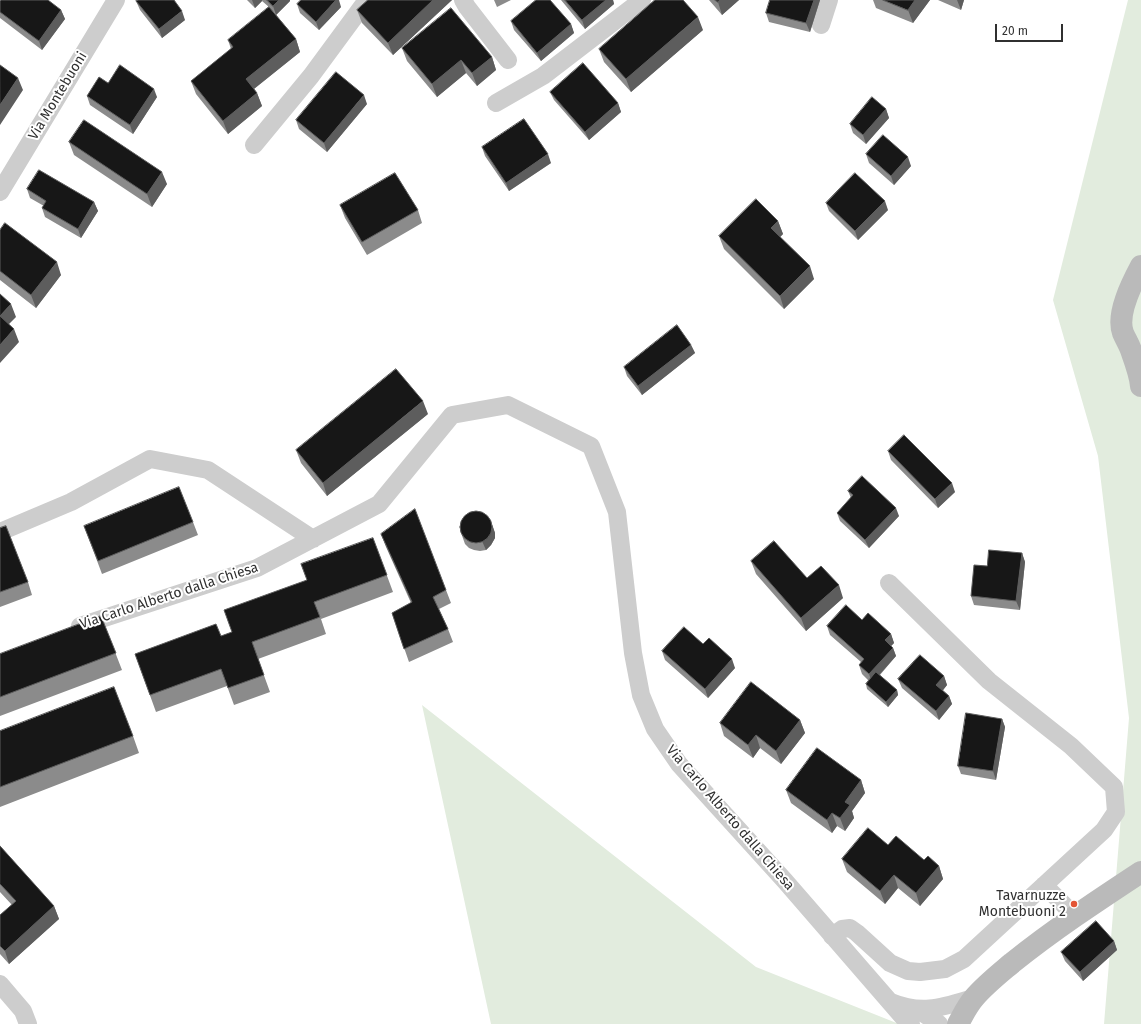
<!DOCTYPE html>
<html>
<head>
<meta charset="utf-8">
<style>
  body { margin:0 }
  #map { position:relative; width:1141px; height:1024px; overflow:hidden; background:#fff; font-family:"Fira Sans",sans-serif }
  canvas { display:block }
  .scale { position:absolute; left:995px; top:24px; width:68px; height:18px; box-sizing:border-box; border:2px solid #303030; border-top:0; padding-left:5px; font-size:12px; line-height:14px; white-space:nowrap; color:#303030; -webkit-text-stroke:3px #fff; paint-order:stroke }
</style>
</head>
<body>
<div id="map">
<canvas width="1141" height="1024"></canvas>
<div class="scale">20 m</div>
</div>
<script>
const ctx = document.querySelector('canvas').getContext('2d');
ctx.lineJoin = 'round';
function fillPath(path, color) {
  ctx.fillStyle = color;
  ctx.fill(path, 'evenodd');
}
function trace(path, color, width, dash) {
  ctx.strokeStyle = color;
  ctx.lineWidth = width;
  ctx.lineCap = dash ? 'butt' : 'round';
  ctx.setLineDash(dash || []);
  ctx.stroke(path);
}
function label(font, color, halo, rows, align = 'center') {
  ctx.font = font + ' "Fira Sans",sans-serif';
  ctx.lineWidth = 4;
  ctx.setLineDash([]);
  ctx.textBaseline = 'middle';
  ctx.strokeStyle = halo;
  ctx.fillStyle = color;
  for (const [text, x, y, turn = 0] of rows) {
    ctx.save();
    ctx.translate(x, y);
    ctx.rotate((+turn || 0) * Math.PI / 180);
    ctx.textAlign = isNaN(turn) ? turn : align;
    if (halo) ctx.strokeText(text, 0, 0);
    ctx.fillText(text, 0, 0);
    ctx.restore();
  }
}
fillPath(new Path2D(`
  M1128,0H1141V1024H1104L1129,718L1098,456L1053,300Z
  M422,705L756,967L899,1024H491Z`), '#e2ecde');
trace(new Path2D(`
  M463,0L467,7L508,60
  M821,25L829,0
  M496,103L543,76L642,0
  M254,145L311,76L367,0
  M0,192L116,0
  M0,532L71,502L150,459L208,470L313,539
  M80,626L257,568L379,504L452,415L508,405L591,446L617,512L633,653L641,695L655,729L679,764L785,881L903,1017L911,1024
  M1044,885L1075,916
  M832,936L842,929L850,928L857,933L890,963L908,971L920,972L945,969L964,959L1104,830L1116,812L1114,787L1071,746L989,681L889,583
  M0,984L23,1011L28,1024
  M891,1002C922,1015 943,1007 973,998
  M917,1009L939,1024`), '#cdcdcd', 18);
trace(new Path2D(`
  M1141,266C1132,283 1116,314 1123,333C1126,340 1130,346 1132,353C1136,364 1140,375 1141,386
  M958,1024C963,1015 967,1006 974,998C985,985 999,974 1012,963C1053,930 1097,901 1141,872`), '#bababa', 22);
fillPath(new Path2D(`
  M247,0H290V1L276,15L273,11L296,39L300,52L254,89L257,93L262,106L228,134L196,94L191,81L231,49L228,40L269,7L262,1L255,8Z
  M368,0H452L393,55L362,23L357,10Z
  M494,0H511L497,7Z
  M561,0H613L614,4L585,29Z
  M709,0H739L722,15Z
  M770,0H820L810,32L769,22L766,13Z
  M873,0H930L913,23L876,8Z
  M938,0H964L961,10Z
  M0,1L61,10L65,19L42,50L0,18Z
  M136,1L185,20L162,38L140,10Z
  M297,4L341,7L319,30L300,13Z
  M511,21L571,24L574,33L541,61L514,30Z
  M703,30L631,92L604,62L599,49Z
  M402,48L492,57L496,70L477,86L466,73L437,97L407,61Z
  M108,83L157,97L133,134L90,105L87,96Z
  M550,92L618,103L621,112L589,140L554,100Z
  M367,104L327,152L299,129L296,120Z
  M886,109L889,118L866,144L853,133L850,124Z
  M69,142L167,184L152,207L74,155Z
  M482,147L551,163L509,191L485,156Z
  M866,154L911,166L894,185L869,163Z
  M27,189L94,202L98,211L81,238L45,217L42,208L44,206L30,198Z
  M826,203L888,210L858,240L829,211Z
  M340,205L418,210L422,223L367,255L345,218Z
  M778,221L783,234L780,237L814,279L784,309L724,249L719,236Z
  M0,230L61,275L36,308L0,280Z
  M691,345L695,353L642,395L627,376L624,367Z
  M428,414L327,496L301,463L296,450Z
  M888,451L955,492L938,508L891,460Z
  M848,491L899,516L869,548L840,521L837,513L851,498Z
  M490,519L495,533V538L491,545L486,550L480,551L474,550L469,548L465,544L460,530Z
  M193,522L198,535L102,574L84,526Z
  M0,528L28,582L32,595L0,607Z
  M381,534L446,590L451,603L439,609L448,629L453,642L409,662L392,613L411,603L386,547Z
  M373,538L393,592L321,619L326,634L258,659L270,692L234,705L227,686L156,712L135,654L221,636L232,632L307,580Z
  M1022,553L1025,562L1020,610L974,605L971,596L987,566Z
  M751,561L807,578L843,598L806,631L756,574Z
  M101,616L122,670L0,716V654Z
  M862,620L891,634L894,643L891,646L893,648L896,656L880,675L897,690L898,695L888,707L867,689L866,684L869,681L862,674L859,665L861,662L830,635L827,626Z
  M703,644L735,668L708,698L665,660L662,651Z
  M944,676L947,685L943,690L949,696L952,704L939,720L902,688L898,679Z
  M1002,719L1005,727L996,780L961,774L958,766Z
  M800,720L805,733L781,764L760,748L753,758L724,736L720,723Z
  M0,731L133,736L139,753L0,807Z
  M861,780L865,793L852,811L854,818L845,831L837,826L832,833L791,803L786,790Z
  M888,845L939,866L943,879L920,906L898,888L885,904L847,872L842,859Z
  M0,846L54,906L59,919L9,964L0,954V915L12,905L0,892V893Z
  M1114,941L1117,950L1083,981L1065,961L1061,952Z`), '#8b8b8b');
fillPath(new Path2D(`
  M252,0H262V1L255,8Z
  M279,0H290V1L276,15L273,6Z
  M336,0H339L341,7L319,30L316,22Z
  M433,0H452L393,55L388,43Z
  M606,0H613L614,4L585,29L582,20Z
  M720,0H739L722,15L718,2Z
  M814,0H820L810,32L806,23Z
  M915,0H930L913,23L908,10Z
  M957,0H964L961,10Z
  M61,10L65,19L42,50L39,41Z
  M182,11L185,20L162,38L159,29Z
  M698,17L703,30L631,92L626,79Z
  M571,24L574,33L541,61L537,53Z
  M296,39L300,52L250,92L246,79Z
  M492,57L496,70L477,86L472,73Z
  M461,60L466,73L437,97L432,84Z
  M18,78L23,90L0,125V105Z
  M154,89L157,97L133,134L130,125Z
  M257,93L262,106L228,134L223,121Z
  M364,95L367,104L327,152L324,143Z
  M618,103L621,112L589,140L585,132Z
  M886,109L889,118L866,144L863,135Z
  M548,154L551,163L509,191L506,183Z
  M908,157L911,166L894,185L891,176Z
  M162,172L167,184L152,207L147,194Z
  M885,201L888,210L858,240L855,231Z
  M94,202L98,211L81,238L78,229Z
  M778,221L783,234L776,241L771,228Z
  M57,262L61,275L36,308L31,295Z
  M810,266L814,279L784,309L780,296Z
  M11,304L16,317L4,329L0,316Z
  M14,329L19,342L0,363V345Z
  M691,345L695,353L642,395L638,386Z
  M423,401L428,414L327,496L323,483Z
  M952,483L955,492L938,508L935,499Z
  M896,508L899,516L869,548L865,540Z
  M492,524L495,533V538L491,545L486,550L482,541Z
  M1022,553L1025,562L1020,610L1016,601Z
  M839,585L843,598L806,631L801,618Z
  M891,634L894,643L888,649L885,640Z
  M893,648L896,656L872,683L869,674Z
  M732,659L735,668L708,698L705,689Z
  M944,676L947,685L940,694L936,685Z
  M897,690L898,695L888,707L886,702Z
  M949,696L952,704L939,720L936,711Z
  M1002,719L1005,727L996,780L993,771Z
  M800,720L805,733L781,764L776,751Z
  M756,735L760,748L753,758L748,745Z
  M861,780L865,793L852,811L854,818L845,831L840,818L845,802Z
  M832,813L837,826L832,833L827,820Z
  M939,866L943,879L920,906L916,893Z
  M894,875L898,888L885,904L880,891Z
  M54,906L59,919L9,964L5,951Z
  M1114,941L1117,950L1083,981L1080,972Z`), '#5d5d5d');
const building = new Path2D(`
  M1,0H48L61,10L39,41L0,12V1Z
  M138,0H174L182,11L159,29L136,1Z
  M267,0H279L273,6Z
  M301,0H336L316,22L297,4Z
  M368,0H433L388,43L357,10Z
  M536,0H550L571,24L537,53L511,21Z
  M565,0H606L582,20Z
  M655,0H683L698,17L626,79L599,49Z
  M715,0H720L718,2Z
  M770,0H814L806,23L766,13Z
  M883,0H915L908,10Z
  M269,7L296,39L246,79L257,93L223,121L191,81L233,47L228,40Z
  M451,8L492,57L472,73L461,60L432,84L402,48Z
  M583,63L618,103L585,132L550,92Z
  M0,65L18,78L0,105Z
  M120,65L154,89L130,125L87,96L99,77L108,83Z
  M336,72L364,95L324,143L296,120Z
  M872,97L886,109L863,135L850,124Z
  M524,119L548,154L506,183L482,147Z
  M84,120L162,172L147,194L69,142Z
  M883,135L908,157L891,176L866,154Z
  M39,170L94,202L78,229L42,208L46,201L27,189Z
  M395,173L418,210L362,242L340,205Z
  M855,173L885,201L855,231L826,203Z
  M756,199L778,221L771,228L810,266L780,296L719,236Z
  M5,223L57,262L31,295L0,271V230Z
  M0,294L11,304L0,316Z
  M0,316L14,329L0,345Z
  M677,325L691,345L638,386L624,367Z
  M396,369L423,401L323,483L296,450Z
  M904,435L952,483L935,499L888,451Z
  M862,476L896,508L865,540L837,513L853,495L848,491Z
  M179,487L193,522L98,561L84,526Z
  M415,509L446,590L433,597L448,629L404,649L392,613L412,602L381,534Z
  M460 527a16 16 0 1 1 32 0a16 16 0 1 1-32 0Z
  M6,526L28,582L0,592V528Z
  M373,538L387,575L314,602L320,617L252,642L264,675L228,688L221,669L150,695L135,654L216,624L221,636L232,632L224,610L307,580L301,564Z
  M774,541L807,578L821,566L839,585L801,618L751,561Z
  M989,550L1022,553L1016,601L971,596L974,565L987,566Z
  M846,605L862,620L868,613L891,634L885,640L893,648L869,674L859,665L864,659L827,626Z
  M101,616L116,653L0,697V654Z
  M684,627L703,644L709,638L732,659L705,689L662,651Z
  M920,655L944,676L936,685L949,696L936,711L898,679Z
  M876,672L897,690L886,702L866,684Z
  M751,682L800,720L776,751L756,735L748,745L720,723Z
  M114,687L133,736L0,787V731Z
  M966,713L1002,719L993,771L958,766Z
  M817,748L861,780L845,802L850,805L840,818L832,813L827,820L786,790Z
  M868,828L888,845L896,836L924,860L928,856L939,866L916,893L894,875L880,891L842,859Z
  M0,846L54,906L5,951L0,946V915L16,901L0,884Z
  M1096,921L1114,941L1080,972L1061,952Z`);
fillPath(building, '#171717');
trace(building, '#5d5d5d', 1);
for (const [x, y, r, color] of [
  [1074,904,4,"#e35435"]
]) {
  const dot = new Path2D();
  dot.arc(x, y, r, 0, 2 * Math.PI);
  ctx.fillStyle = color;
  ctx.fill(dot);
  trace(dot, '#fff', 1.5);
}
label('14px', '#303030', '#fff', [
  ["Via Montebuoni",58,96,-59],
  ["Via Carlo Alberto dalla Chiesa",169,596,-18],
  ["Via Carlo Alberto dalla Chiesa",730,818,49]
]);
label('14px', '#303030', '#fff', [
  ["Tavarnuzze",1066,896],
  ["Montebuoni 2",1066,912]
], 'right');
</script>
</body>
</html>
